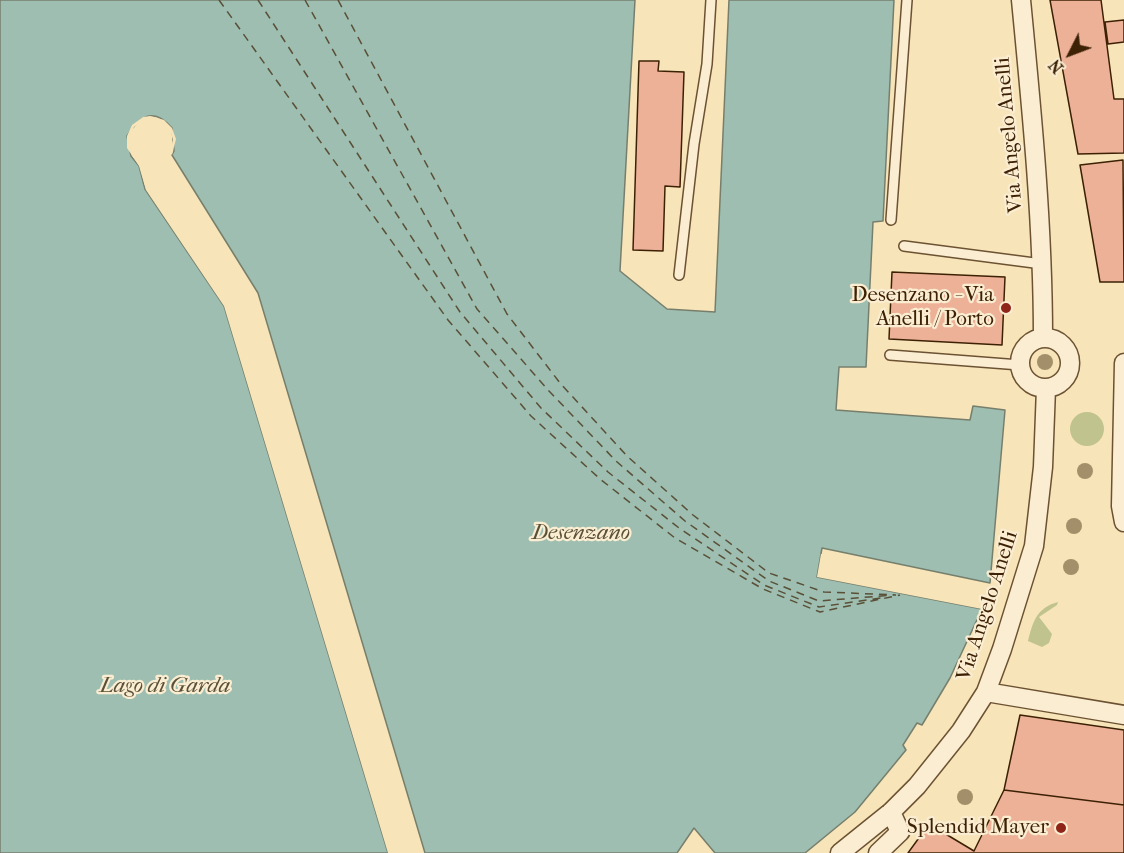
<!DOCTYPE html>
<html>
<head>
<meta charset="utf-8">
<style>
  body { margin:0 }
  #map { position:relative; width:1124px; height:853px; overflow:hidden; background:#f7e4b9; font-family:"IM FELL French Canon",serif }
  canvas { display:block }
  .north { position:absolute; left:1040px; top:24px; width:60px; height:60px; -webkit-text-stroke:4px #faedd2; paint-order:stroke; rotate:228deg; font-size:16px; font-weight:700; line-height:24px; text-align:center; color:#3d2105 }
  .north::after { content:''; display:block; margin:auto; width:21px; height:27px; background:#3d2105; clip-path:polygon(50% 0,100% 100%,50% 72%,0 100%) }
</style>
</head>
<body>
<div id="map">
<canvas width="1124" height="853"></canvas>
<div class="north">N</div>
</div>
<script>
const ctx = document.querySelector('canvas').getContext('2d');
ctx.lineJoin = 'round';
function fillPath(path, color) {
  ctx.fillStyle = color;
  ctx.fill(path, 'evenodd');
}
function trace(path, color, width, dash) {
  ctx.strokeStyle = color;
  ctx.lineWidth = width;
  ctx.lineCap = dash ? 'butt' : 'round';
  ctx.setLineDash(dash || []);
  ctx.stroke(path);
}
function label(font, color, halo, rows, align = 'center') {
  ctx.font = font + ' "IM FELL French Canon",serif';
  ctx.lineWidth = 4.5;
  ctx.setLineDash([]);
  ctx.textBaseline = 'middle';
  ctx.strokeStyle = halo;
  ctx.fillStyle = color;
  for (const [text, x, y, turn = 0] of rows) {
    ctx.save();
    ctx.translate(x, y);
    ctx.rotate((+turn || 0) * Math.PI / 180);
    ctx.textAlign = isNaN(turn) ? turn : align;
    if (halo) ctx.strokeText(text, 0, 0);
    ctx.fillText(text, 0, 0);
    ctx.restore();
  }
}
fillPath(new Path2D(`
  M1070 429a17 17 0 1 1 34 0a17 17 0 1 1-34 0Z
  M1058,602L1057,605L1039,617L1052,634L1049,643L1042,647L1028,641C1033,622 1036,608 1058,602Z`), '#c0c38d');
const water = new Path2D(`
  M0,0H635L620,271L667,309L715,312L729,0H894L883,221L873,222L866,367H839L836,410L970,420L973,406L1005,410L990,583L822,548L817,577L982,609L950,678L922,725L917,723L903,745L906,750L855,812L805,853H715L694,828L677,853H425L258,293L172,155L174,151L172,128C154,107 140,115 127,136L131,156L139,166L145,189L224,306L388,853H0Z`);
fillPath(water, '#9dbeb0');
trace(water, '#777f6c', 1.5);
fillPath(new Path2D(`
  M150,116L164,120L172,128L176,139L172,155L170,152L173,140L170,129L157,120H144L134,127L130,136V147L142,165L148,187L227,305L391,853H388L224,306L146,190L139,166L127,148V136L132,125L143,117Z
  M821,554H824L820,575L983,606L982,609L817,577Z`), '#f7e4b9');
trace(new Path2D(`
  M219,0L448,320L531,416L600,479L675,538L763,589L820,612L900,595
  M258,0L460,312L541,408L608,472L679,528L764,585L819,607L881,598
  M305,0L477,309L549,391L616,461L685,521L769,581L819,601L893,595
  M338,0L507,314L560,383L627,456L693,515L769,573L824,592L896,595`), '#5a5038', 1.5, [8, 6]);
const building = new Path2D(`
  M1050,0H1101L1114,99H1124V153L1078,154Z
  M1124,20V42L1108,44L1105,22Z
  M639,61H659L658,71L684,72L680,187L665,186L663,251L633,250Z
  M1123,160L1124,282H1100L1080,165Z
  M892,272L1005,277L1002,345L889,339Z
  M1020,715L1124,730V805L1004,790Z
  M1004,790L1124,805V853H908L929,824L974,851Z`);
fillPath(building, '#edb197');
trace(building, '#3d2105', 1.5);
const lane = new Path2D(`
  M891,220L907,0
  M904,246L1042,264
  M679,275L694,144L707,64L711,0
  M890,355L1020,365`);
const street = new Path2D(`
  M1021,0C1032,113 1043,225 1043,338
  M1020 363a25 25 0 1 1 50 0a25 25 0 1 1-50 0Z
  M1124,363L1121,506L1124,522
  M986,692L1124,715
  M840,853L891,812L917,786L961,731L986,692L1002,649L1034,546L1043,467L1046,388
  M878,853L900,832L891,812`);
trace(lane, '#6c5232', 12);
trace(street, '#6c5232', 21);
trace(lane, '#faedd2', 9);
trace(street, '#faedd2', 18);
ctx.fillStyle = '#a38f69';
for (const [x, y] of [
  [1045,362],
  [1085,471],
  [1074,526],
  [1071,567],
  [965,797]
]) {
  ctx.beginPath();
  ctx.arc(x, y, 8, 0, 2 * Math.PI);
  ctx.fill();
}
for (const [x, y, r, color] of [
  [1006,308,6,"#8f2418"],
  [1061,828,6,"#8f2418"]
]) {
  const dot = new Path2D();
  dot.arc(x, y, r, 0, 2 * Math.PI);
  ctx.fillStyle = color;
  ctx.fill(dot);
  trace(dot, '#faedd2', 2);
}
label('21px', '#3d2105', '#faedd2', [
  ["Via Angelo Anelli",1010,135,-95],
  ["Via Angelo Anelli",988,606,-72]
]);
label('21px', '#3d2105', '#faedd2', [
  ["Desenzano - Via",994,296],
  ["Anelli / Porto",994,320],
  ["Splendid Mayer",1049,828]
], 'right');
label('italic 22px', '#5a5038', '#faedd2', [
  ["Desenzano",581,534],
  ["Lago di Garda",165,687]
]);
</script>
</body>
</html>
